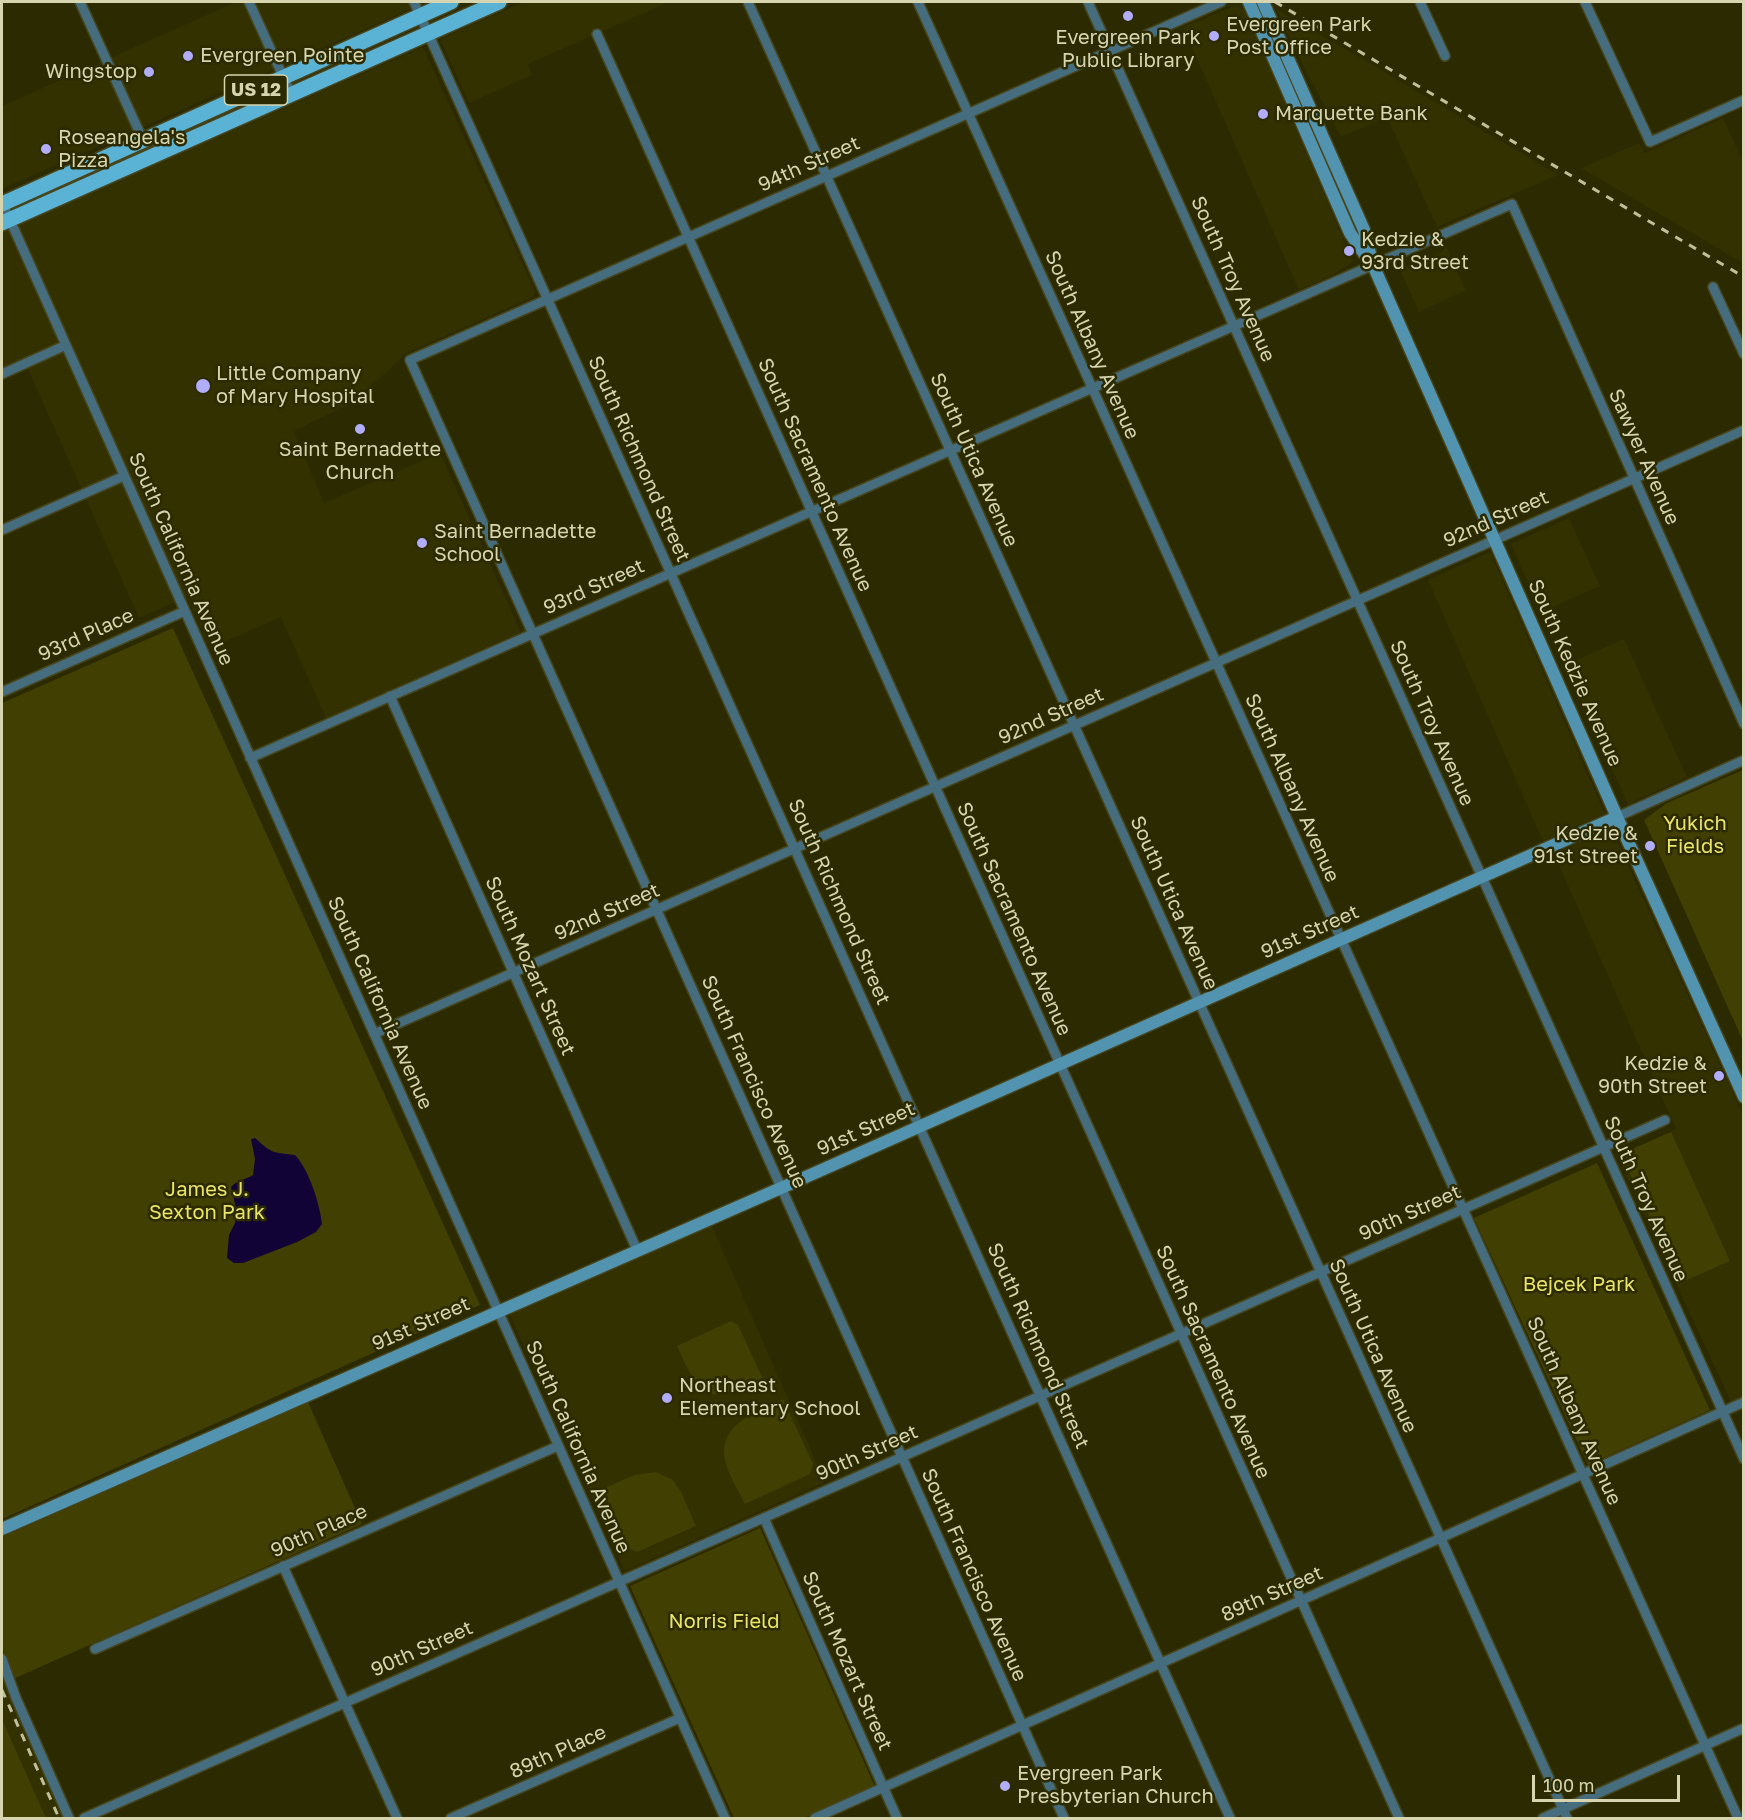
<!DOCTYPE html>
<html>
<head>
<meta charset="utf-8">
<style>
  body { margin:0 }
  #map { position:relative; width:1745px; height:1820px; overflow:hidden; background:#2c2a00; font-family:"Golos Text",sans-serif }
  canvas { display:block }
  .frame { position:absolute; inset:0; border:3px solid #d6d5b0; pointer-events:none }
  .scale { position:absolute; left:1532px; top:1775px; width:148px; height:27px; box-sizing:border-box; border:3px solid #d6d5b0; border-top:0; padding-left:8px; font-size:18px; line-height:21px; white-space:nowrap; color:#d6d5b0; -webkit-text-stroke:4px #2c2a00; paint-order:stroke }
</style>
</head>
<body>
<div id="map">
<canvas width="1745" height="1820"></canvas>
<div class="frame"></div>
<div class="scale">100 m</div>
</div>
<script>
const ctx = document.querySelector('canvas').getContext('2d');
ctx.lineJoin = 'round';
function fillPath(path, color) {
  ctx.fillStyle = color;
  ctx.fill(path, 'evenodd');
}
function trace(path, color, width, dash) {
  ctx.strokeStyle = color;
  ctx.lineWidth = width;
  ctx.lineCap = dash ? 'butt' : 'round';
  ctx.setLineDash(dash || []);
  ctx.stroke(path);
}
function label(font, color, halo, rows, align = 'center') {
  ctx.font = font + ' "Golos Text",sans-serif';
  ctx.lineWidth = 5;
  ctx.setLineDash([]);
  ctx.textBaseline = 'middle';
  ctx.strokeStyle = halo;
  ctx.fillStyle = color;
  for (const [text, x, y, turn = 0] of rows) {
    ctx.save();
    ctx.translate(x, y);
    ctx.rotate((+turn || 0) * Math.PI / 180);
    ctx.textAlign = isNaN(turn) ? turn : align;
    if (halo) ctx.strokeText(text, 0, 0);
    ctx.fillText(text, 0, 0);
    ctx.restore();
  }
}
fillPath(new Path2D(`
  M236,2H427L2,189V106Z
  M524,2H669L528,64L532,75L469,103L440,39Z
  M1237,5L1246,12L1353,262L1334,274L1299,290L1183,27Z
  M1277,10L1364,60L1558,175L1437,227L1387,117L1341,137L1295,50Z
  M423,47L535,291L533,297L402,355L400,360L348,405L294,431L324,503L440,453L521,632L326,718L281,617L210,648L187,597L139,618L23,358L2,368V232Z
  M1723,118L1743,162V263L1581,168L1639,143L1645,153Z
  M1444,242L1466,290L1419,312L1400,270L1443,251Z
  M1569,518L1600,586L1541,612L1511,544Z
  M1490,552L1605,814L1543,841L1428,580Z
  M1624,639L1687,777L1628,804L1565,665Z
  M1611,828L1743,1115L1744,1396L1731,1402L1617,1156L1676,1129L1554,854Z
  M711,1224L825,1482L625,1571L509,1313Z
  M2,1671L22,1722L64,1818H46L2,1719Z`), '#333100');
fillPath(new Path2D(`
  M173,628L480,1305L2,1519V703Z
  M1743,770V1041L1644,820L1667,803Z
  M1671,1132L1730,1261L1680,1283L1621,1154Z
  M1597,1163L1710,1410L1588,1465L1474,1218Z
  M731,1321L738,1325L763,1379C707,1404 702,1402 677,1346Z
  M783,1399L813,1464L810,1474L745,1504C738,1489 724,1469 724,1452C723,1422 762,1409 783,1399Z
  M308,1402L362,1524L13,1679L2,1646V1537Z
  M656,1472L673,1480L681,1492L696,1526L637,1552L628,1548L602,1489L635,1475Z
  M760,1528L875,1787L804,1818H734L630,1586Z
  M2,1719L46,1818H2Z`), '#423f03');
fillPath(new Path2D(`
  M255,1138C273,1154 271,1152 295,1155C309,1170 320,1204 322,1224L316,1232L297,1242L243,1263H234L227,1258L229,1235L235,1223L237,1212L231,1187C237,1180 245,1180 253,1175L255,1159L251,1139Z`), '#110336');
const street = new Path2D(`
  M80,2L143,140
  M249,2L291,94
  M414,2L1230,1818
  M748,2L1567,1818
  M918,2L1738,1818
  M1088,2L1744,1459
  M1420,2L1445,56
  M1585,2L1650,142L1744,100
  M597,34L1399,1818
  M2,202L725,1818
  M1713,287L1744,354
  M2,374L66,345
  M2,530L124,476
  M2,692L185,611
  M390,696L637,1250
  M250,758L1512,204L1744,724
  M1617,817L1744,760
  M374,1034L1744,430
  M764,1518L897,1818
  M283,1566L397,1818
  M95,1649L558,1446
  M2,1659L16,1698L69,1818
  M84,1818L1665,1120
  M451,1818L680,1718
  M815,1818L1744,1402
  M1064,1818L410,360L1221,2
  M1543,1818L1744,1728`);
const secondary = new Path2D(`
  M1249,2L1350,233L1368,259
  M1263,2L1364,230L1373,265L1617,817L1744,1097
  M2,1529L781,1188L1617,817`);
const primary = new Path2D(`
  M2,204L451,2
  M2,223L499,2`);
trace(street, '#47451c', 12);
trace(secondary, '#47451c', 15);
trace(primary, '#47451c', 18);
trace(street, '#466d7e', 9);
trace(secondary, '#5294af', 12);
trace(primary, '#5ab2d5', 15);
trace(new Path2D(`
  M1275,2L1744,277
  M2,1690L59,1818`), '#c0bf99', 3, [8, 8]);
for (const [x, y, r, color] of [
  [1128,16,6,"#b2adf9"],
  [1214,36,6,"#b2adf9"],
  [188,56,6,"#b2adf9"],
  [149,72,6,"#b2adf9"],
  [1263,114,6,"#b2adf9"],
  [46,149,6,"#b2adf9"],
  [1349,251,6,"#b2adf9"],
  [203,386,8,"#b2adf9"],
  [360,429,6,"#b2adf9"],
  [422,543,6,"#b2adf9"],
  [1650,846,6,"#b2adf9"],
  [1719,1076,6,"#b2adf9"],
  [667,1398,6,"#b2adf9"],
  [1005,1786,6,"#b2adf9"]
]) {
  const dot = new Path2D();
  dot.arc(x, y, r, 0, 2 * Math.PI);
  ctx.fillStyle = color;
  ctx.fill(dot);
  trace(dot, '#2c2a00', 2);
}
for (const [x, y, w] of [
  [256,90,63]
]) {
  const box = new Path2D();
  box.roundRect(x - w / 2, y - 15, w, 30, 4.5);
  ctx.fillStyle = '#2c2a00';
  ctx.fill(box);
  trace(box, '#d6d5b0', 1.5);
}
label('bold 18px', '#d6d5b0', null, [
  ["US 12",256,90]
]);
label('20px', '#d6d5b0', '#2c2a00', [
  ["Evergreen Park",1226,25],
  ["Post Office",1226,48],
  ["Evergreen Park",1128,38,"center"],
  ["Public Library",1128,61,"center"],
  ["Evergreen Pointe",200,56],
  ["Wingstop",137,72,"right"],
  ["Marquette Bank",1275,114],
  ["Roseangela's",58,138],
  ["Pizza",58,161],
  ["Kedzie &",1361,240],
  ["93rd Street",1361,263],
  ["Little Company",216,374],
  ["of Mary Hospital",216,397],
  ["Saint Bernadette",360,450,"center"],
  ["Church",360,473,"center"],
  ["Saint Bernadette",434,532],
  ["School",434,555],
  ["Kedzie &",1638,834,"right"],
  ["91st Street",1638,857,"right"],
  ["Kedzie &",1707,1064,"right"],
  ["90th Street",1707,1087,"right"],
  ["Northeast",679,1386],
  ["Elementary School",679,1409],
  ["Evergreen Park",1017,1774],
  ["Presbyterian Church",1017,1797]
], 'left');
label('20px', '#d6d5b0', '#2c2a00', [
  ["94th Street",809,164,-24],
  ["South Troy Avenue",1233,279,66],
  ["South Albany Avenue",1092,345,66],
  ["Sawyer Avenue",1644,457,66],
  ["South Richmond Street",639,459,66],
  ["South Utica Avenue",974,460,66],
  ["South Sacramento Avenue",815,475,66],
  ["92nd Street",1496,519,-24],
  ["South California Avenue",181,559,66],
  ["93rd Street",594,587,-24],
  ["93rd Place",86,635,-24],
  ["South Kedzie Avenue",1575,673,66],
  ["92nd Street",1051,716,-24],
  ["South Troy Avenue",1432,723,66],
  ["South Albany Avenue",1292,788,66],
  ["South Richmond Street",839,902,66],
  ["South Utica Avenue",1174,903,66],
  ["92nd Street",607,912,-24],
  ["South Sacramento Avenue",1014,919,66],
  ["91st Street",1310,932,-24],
  ["South Mozart Street",530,966,66],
  ["South California Avenue",380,1003,66],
  ["South Francisco Avenue",754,1082,66],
  ["91st Street",866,1129,-24],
  ["South Troy Avenue",1646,1199,66],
  ["90th Street",1410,1213,-24],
  ["91st Street",421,1324,-24],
  ["South Richmond Street",1038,1346,66],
  ["South Utica Avenue",1373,1346,66],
  ["South Sacramento Avenue",1213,1362,66],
  ["South Albany Avenue",1574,1411,66],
  ["South California Avenue",578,1447,66],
  ["90th Street",867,1453,-24],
  ["90th Place",319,1531,-24],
  ["South Francisco Avenue",974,1575,66],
  ["89th Street",1272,1594,-24],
  ["90th Street",422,1649,-24],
  ["South Mozart Street",847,1661,66],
  ["89th Place",558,1752,-24]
]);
label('20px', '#eae468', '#2c2a00', [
  ["Yukich",1695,824],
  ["Fields",1695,847],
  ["James J.",207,1190],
  ["Sexton Park",207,1213],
  ["Bejcek Park",1579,1285],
  ["Norris Field",724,1622]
]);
</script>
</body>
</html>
